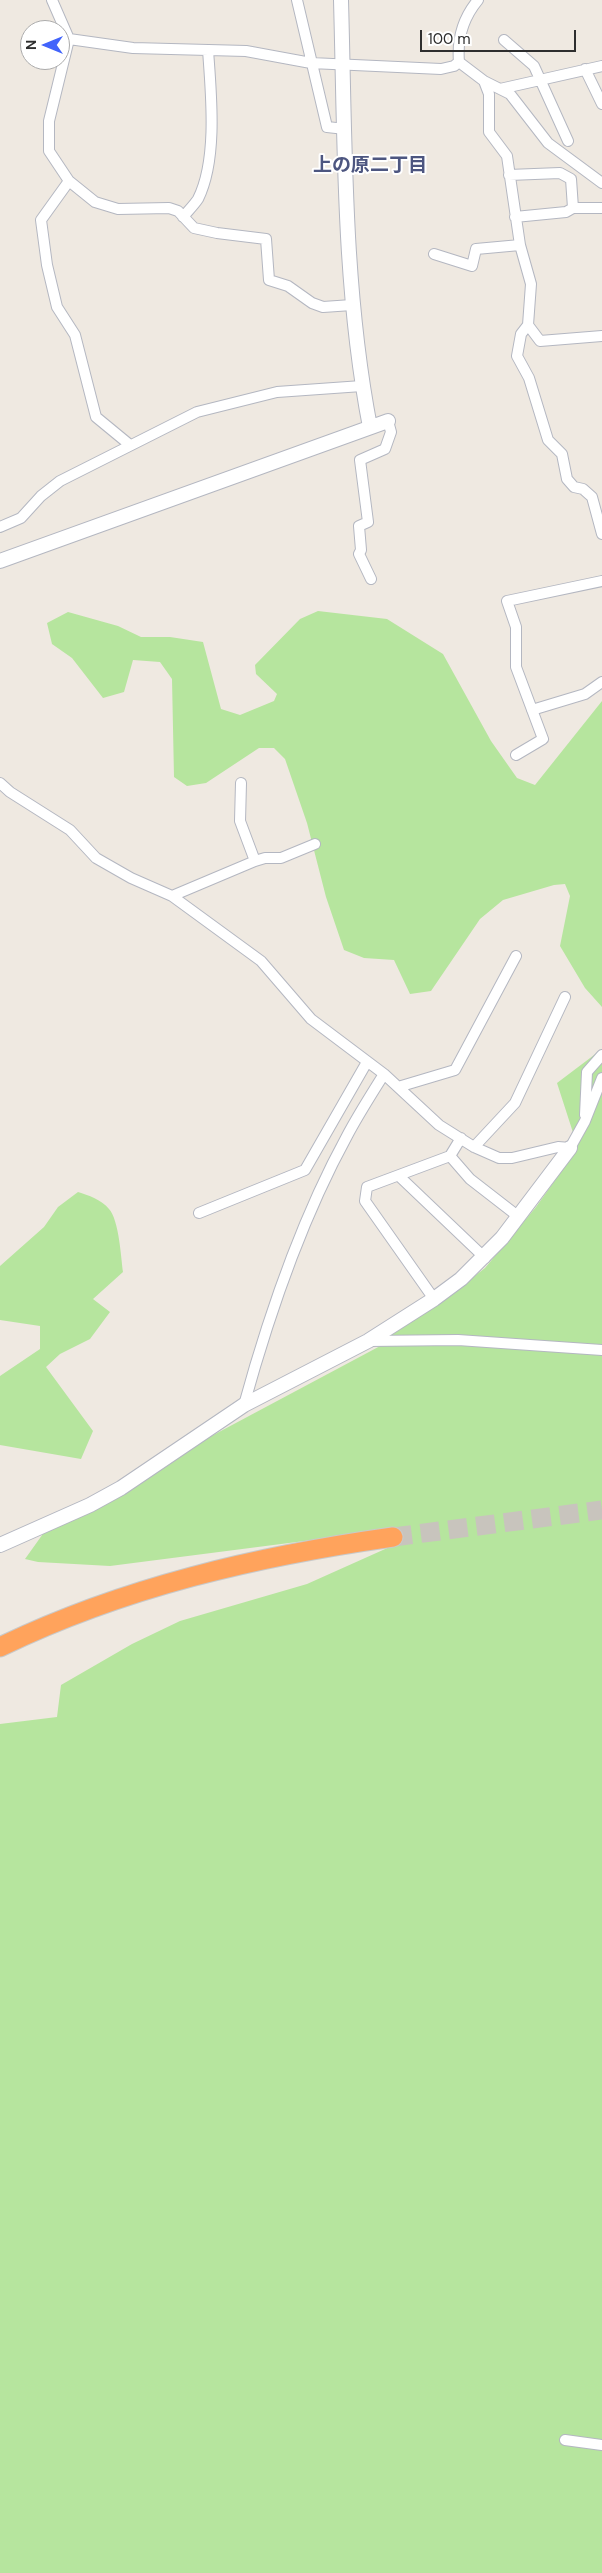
<!DOCTYPE html>
<html>
<head>
<meta charset="utf-8">
<style>
  body { margin:0 }
  #map { position:relative; width:602px; height:2573px; overflow:hidden; background:#efe9e1; font-family:"DM Sans",sans-serif }
  canvas { display:block }
  .north { position:absolute; left:20px; top:20px; width:50px; height:50px; box-sizing:border-box; background:#fff; border:1px solid #ababab; border-radius:50%; rotate:270deg; font-size:14px; font-weight:700; line-height:20px; text-align:center; color:#2e2e2e }
  .north::after { content:''; display:block; margin:auto; width:18px; height:22px; background:#4264fb; clip-path:polygon(50% 0,100% 100%,50% 72%,0 100%) }
  .scale { position:absolute; left:420px; top:30px; width:156px; height:22px; box-sizing:border-box; border:2px solid #2e2e2e; border-top:0; padding-left:6px; font-size:15px; line-height:18px; white-space:nowrap; color:#2e2e2e; -webkit-text-stroke:4px #fff; paint-order:stroke }
</style>
</head>
<body>
<div id="map">
<canvas width="602" height="2573"></canvas>
<div class="north">N</div>
<div class="scale">100 m</div>
</div>
<script>
const ctx = document.querySelector('canvas').getContext('2d');
ctx.lineJoin = 'round';
function fillPath(path, color) {
  ctx.fillStyle = color;
  ctx.fill(path, 'evenodd');
}
function trace(path, color, width, dash) {
  ctx.strokeStyle = color;
  ctx.lineWidth = width;
  ctx.lineCap = dash ? 'butt' : 'round';
  ctx.setLineDash(dash || []);
  ctx.stroke(path);
}
function label(font, color, halo, rows, align = 'center') {
  ctx.font = font + ' "DM Sans","Noto Sans JP",sans-serif';
  ctx.lineWidth = 4;
  ctx.setLineDash([]);
  ctx.textBaseline = 'middle';
  ctx.strokeStyle = halo;
  ctx.fillStyle = color;
  for (const [text, x, y, turn = 0] of rows) {
    ctx.save();
    ctx.translate(x, y);
    ctx.rotate((+turn || 0) * Math.PI / 180);
    ctx.textAlign = isNaN(turn) ? turn : align;
    if (halo) ctx.strokeText(text, 0, 0);
    ctx.fillText(text, 0, 0);
    ctx.restore();
  }
}
fillPath(new Path2D(`
  M318,611L387,619L443,654L491,741L517,778L535,785L602,701V1007L585,988L560,946L570,896L565,884L554,885L503,900L480,919L431,991L410,994L394,960L364,958L344,950L326,897L307,823L285,759L274,748H259L206,783L187,786L174,777L172,679L160,662L133,660L124,692L103,698L72,658L52,644L47,623L68,612L118,626L141,637H170L203,642L221,709L240,715L274,701L277,694L256,674L255,665L300,619Z
  M602,1049V2573H0V1724L57,1717L61,1685L132,1644L180,1621L307,1584L403,1541L390,1530L110,1566L38,1562L25,1559L45,1531L204,1440L397,1337L390,1336L440,1303L485,1268L536,1207L578,1148L557,1083Z
  M78,1192C88,1195 102,1200 109,1209C119,1220 121,1257 123,1272L93,1299L110,1312L90,1339L60,1354L46,1367L93,1431L81,1459L0,1445V1376L40,1349V1326L0,1320V1266L44,1227L58,1207Z`), '#b6e59e');
trace(new Path2D(`
  M393,1537L602,1510`), '#c8c4bd', 19, [19, 9]);
const minor = new Path2D(`
  M52,0L69,39L49,121V151L69,181L95,202L118,209L169,208L178,211L194,228L217,233L266,239L269,280L288,286L312,303L323,307L352,305
  M297,0L327,127L345,129
  M478,0C463,18 457,39 459,62L484,81L510,94L548,143L602,183
  M69,39L133,48L246,51L311,63L441,69L454,66L459,62
  M504,40L534,66L568,141
  M585,69L602,104
  M484,81L489,94V132L507,156L520,245L531,284L528,325L521,334L517,356L529,378L548,440L562,454L567,479L574,487L583,489L592,497L602,534
  M500,89L602,66
  M509,175L560,173L571,179L573,208
  M69,181L41,220L47,265L57,307L75,335L96,417L130,445
  M183,217C188,211 194,205 198,199C218,159 211,93 208,50
  M515,217L566,212L573,208H602
  M434,254L472,266L476,249L520,245
  M528,325L540,341L602,336
  M0,527L21,518L41,496L60,481L197,412L277,392L362,386
  M371,579L359,554L361,550L359,526L368,522L360,460L385,449L391,432L388,421
  M532,710L585,694L602,682
  M516,755L543,739L516,667V627L507,601L602,581
  M0,783L10,792L70,830L96,858L131,878L172,896L261,961L311,1019L384,1074L439,1125L474,1147L499,1158H512L558,1147L570,1148L585,1121L602,1078
  M241,783L240,821L255,861
  M172,896L255,861L265,858H281L315,844
  M398,1087L455,1070L516,956
  M585,1115L587,1072L602,1055
  M474,1147L515,1103L565,997
  M450,1156L470,1179L519,1217
  M400,1177L485,1258
  M199,1213L305,1170L367,1062
  M434,1299L365,1201L367,1187L450,1156L461,1138
  M368,1341L458,1340L602,1350
  M244,1405C269,1314 301,1220 347,1136C358,1115 371,1095 384,1074
  M565,2440L602,2445`);
const tertiary = new Path2D(`
  M341,0C345,143 343,287 370,427
  M0,561L388,421
  M0,1545L90,1505L121,1488L244,1405L368,1341L434,1299L461,1279L502,1238L570,1148`);
const motorway = new Path2D(`
  M0,1647C124,1587 258,1556 393,1537`);
trace(minor, '#b4b7c1', 12);
trace(tertiary, '#b4b7c1', 16);
trace(motorway, '#c9c9c9', 21);
trace(minor, '#fff', 10);
trace(tertiary, '#fff', 14);
trace(motorway, '#ffa35c', 19);
label('bold 19px', '#4d5680', '#fff', [
  ["上の原二丁目",370,166]
]);
</script>
</body>
</html>
